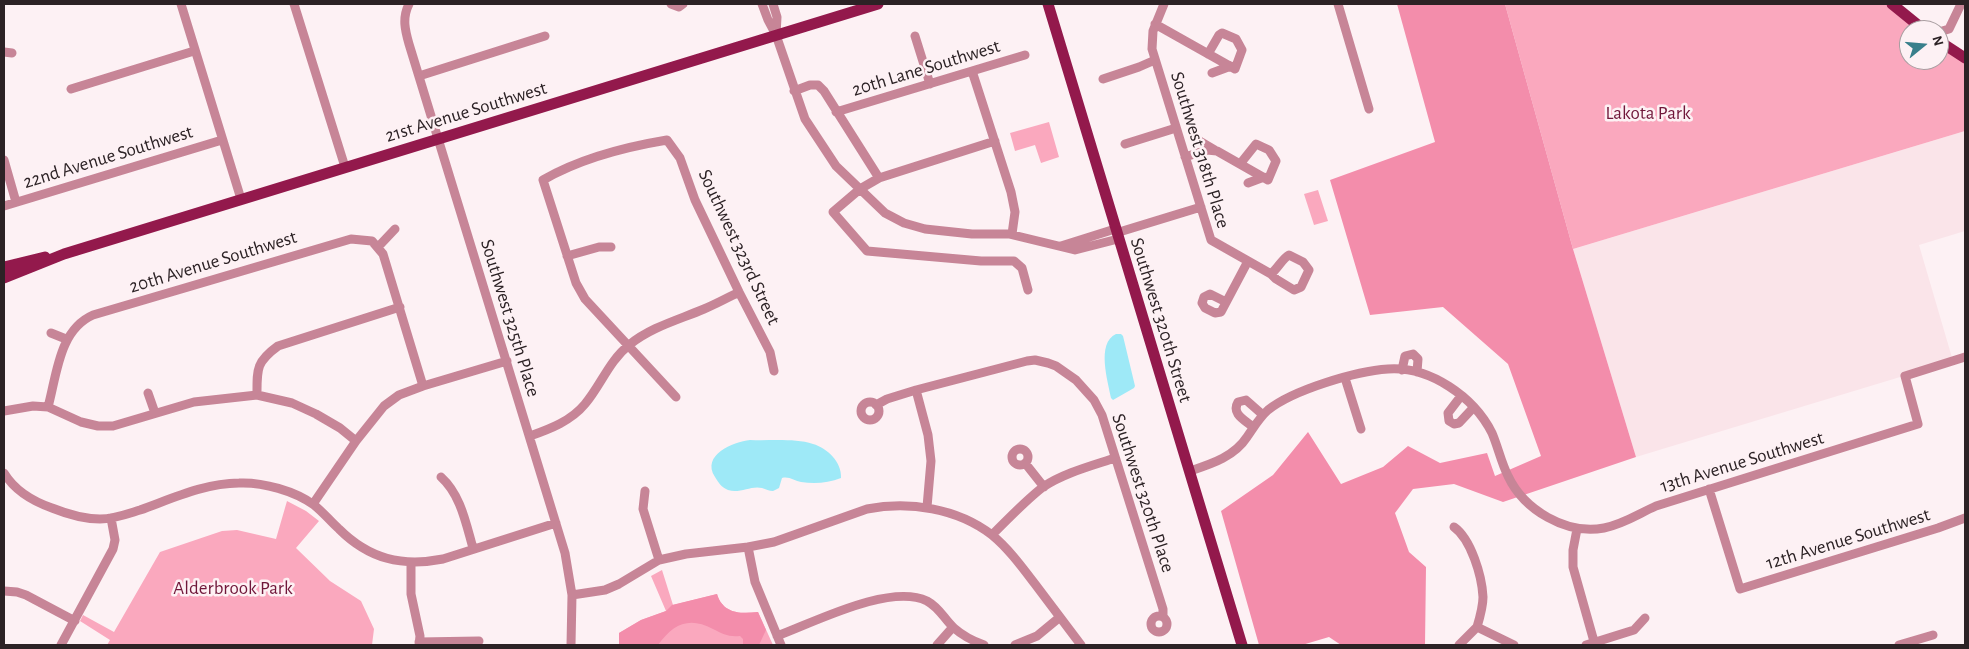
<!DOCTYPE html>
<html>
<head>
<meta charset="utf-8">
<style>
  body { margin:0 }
  #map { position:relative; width:1969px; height:649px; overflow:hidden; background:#fdf1f4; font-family:"Alegreya Sans",sans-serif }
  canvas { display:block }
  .frame { position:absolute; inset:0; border:5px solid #2c2225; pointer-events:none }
  .north { position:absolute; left:1899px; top:20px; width:50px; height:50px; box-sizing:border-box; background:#fdf1f4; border:1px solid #a99ea1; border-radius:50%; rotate:73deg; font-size:14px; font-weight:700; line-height:20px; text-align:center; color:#2c2225 }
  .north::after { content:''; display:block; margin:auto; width:18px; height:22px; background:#397f8b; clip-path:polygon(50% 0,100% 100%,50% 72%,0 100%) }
</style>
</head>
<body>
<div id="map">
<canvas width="1969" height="649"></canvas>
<div class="frame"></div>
<div class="north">N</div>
</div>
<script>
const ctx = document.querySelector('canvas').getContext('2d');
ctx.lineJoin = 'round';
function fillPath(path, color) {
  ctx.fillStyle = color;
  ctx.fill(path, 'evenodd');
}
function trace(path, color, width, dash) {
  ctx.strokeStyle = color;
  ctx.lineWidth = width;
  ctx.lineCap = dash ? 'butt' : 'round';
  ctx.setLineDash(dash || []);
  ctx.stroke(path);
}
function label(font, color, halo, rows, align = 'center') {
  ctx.font = font + ' "Alegreya Sans",sans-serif';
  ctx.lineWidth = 5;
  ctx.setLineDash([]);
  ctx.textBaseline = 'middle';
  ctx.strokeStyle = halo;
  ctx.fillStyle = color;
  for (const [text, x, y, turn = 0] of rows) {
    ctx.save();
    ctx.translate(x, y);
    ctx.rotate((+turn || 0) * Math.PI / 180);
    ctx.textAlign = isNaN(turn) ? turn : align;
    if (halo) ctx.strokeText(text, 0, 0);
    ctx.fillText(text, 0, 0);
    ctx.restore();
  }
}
fillPath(new Path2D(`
  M1965,131V231L1919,245L1953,361L1636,457L1573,249Z`), '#fae4e9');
fillPath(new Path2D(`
  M1505,4H1892L1924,30H1909V60H1939V41L1965,58V131L1573,249Z
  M1049,122L1059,157L1041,163L1035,145L1015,151L1010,133Z
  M1318,190L1328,221L1314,225L1304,194Z
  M287,501L306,511L319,521L296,548L330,581L361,601L374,629L372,645H107L110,640L80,621L83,615L114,632L160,552L222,531L237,530L276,539Z
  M662,570L673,605L717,594C723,614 741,614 758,612L773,645H619V633L641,620L666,611L651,576Z`), '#faa8be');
fillPath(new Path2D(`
  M1397,4H1505L1573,249L1636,457L1503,502L1454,484L1413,489L1395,513L1409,552L1426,567L1425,645H1341L1329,637L1302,645H1259L1221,511L1273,475L1308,432L1341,484L1383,467L1408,446L1440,463L1487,453L1495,476L1541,456L1508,364L1443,307L1370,315L1330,180L1435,142Z
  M717,594C723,614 741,614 758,612L766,630L759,645H743V639L740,636C728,637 723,634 713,629C689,616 673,624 658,645H619V633L641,620L666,611L672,605Z`), '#f38dab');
fillPath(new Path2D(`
  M1116,334H1121L1123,336L1135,386L1134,388L1113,400L1111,398C1108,381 1096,343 1116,334Z
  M750,440C770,441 794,438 813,444C827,448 842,462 841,478C828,483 815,484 801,482C795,481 789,476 782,478L779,488L773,491C769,491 766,489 762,488C751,485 740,494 728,490C721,487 719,483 715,477C701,455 733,442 750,440Z`), '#9ee9f7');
trace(new Path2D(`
  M181,4L241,199
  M294,4L345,167
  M409,4C402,18 405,30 409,44L565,553L572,595L571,645
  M671,4L679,7L683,4
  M762,4L768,20L776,35L805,119L836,166L885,213L904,223L925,229L972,234H1009L1075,250L1118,239
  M773,4L777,17L776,35
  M1164,4L1153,31L1152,49L1211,240L1271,274L1276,279L1294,290L1301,287L1309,270L1303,262L1289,255C1283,258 1278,268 1271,274
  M1338,4L1369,109
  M1155,24L1235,69L1242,50L1236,39L1222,33L1219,35L1208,54
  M1939,32L1949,29L1961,4
  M915,36L930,84
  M4,52L12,53
  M972,71L1011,192L1015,212L1012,234
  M1212,73L1231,66
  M419,76L545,36
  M1103,79L1139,67L1155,60
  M71,89L194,51
  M794,91L810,85H818L824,91L879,178
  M836,112L1025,55
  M1193,137L1215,150
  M995,141L879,178L860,189L833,212L867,251L981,261H1014L1022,268L1028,290
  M1125,144L1176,128
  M1185,157L1207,150L1217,151L1268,180L1276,161L1269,150L1256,144L1240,164
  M4,160L16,202
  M1248,183L1264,177
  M4,206L222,140
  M1116,233L1201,207
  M1061,246L1115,229
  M378,247L395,229
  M567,256L599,247H611
  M1226,302L1210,294L1204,297L1202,303L1205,308L1215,313L1221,312L1248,261
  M51,333L66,339
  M1402,370L1405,356L1413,354L1418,359L1417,372
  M1345,378L1361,429
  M916,390L928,435L931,461L927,507
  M148,393L155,413
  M257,395C257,369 256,362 278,346L400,307
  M1461,396L1448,413L1449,421L1454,424L1459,423L1473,408
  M676,397L585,299L576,283L543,180C579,159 625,147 667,140L680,158L695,200L739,292L770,352L774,371
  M861 411a9 9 0 1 1 18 0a9 9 0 1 1-18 0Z
  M876,405L887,399L916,390L1027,361L1035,360L1048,363L1056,366L1076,380L1094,400L1102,415L1163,609V617
  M48,407C57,374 59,330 93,315L351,239L372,241L383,254L423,386
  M4,411L33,406L48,407L81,422L98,426H113L194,402L257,395L292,403L316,414L340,428L356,441
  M1253,427C1245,420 1231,414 1238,402L1246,400L1263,415
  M530,436C550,429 571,421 585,404C601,385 609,361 629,345C651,327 678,320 704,309C716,304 727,298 739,292
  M1012 457a8 8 0 1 1 16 0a8 8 0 1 1-16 0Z
  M1025,463L1044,487
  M1190,471C1211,464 1234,457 1247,437C1254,427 1259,418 1268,410C1293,390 1356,371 1388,369C1430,366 1474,397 1492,433C1498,447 1501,462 1508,476C1524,510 1566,535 1604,528C1624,524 1638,514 1656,506L1918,424L1905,376L1965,357
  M4,473C15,491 32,501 52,508C67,514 83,519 100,519C114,519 127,514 140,510C171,499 205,483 239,483C263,482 295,491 314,505C324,513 330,521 339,529C369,559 402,567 443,559L556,523
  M441,477C461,495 466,524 473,548
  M1709,489L1740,589L1938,528L1965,518
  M645,491L643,509L659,560
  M313,504L356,441L384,406L399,395L423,386L507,361
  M1454,527C1471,539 1482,576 1483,597C1483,607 1480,617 1477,627
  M1577,529L1573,550V567L1595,645
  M992,535C1008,519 1025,501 1043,487C1064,473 1091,466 1115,458
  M748,547L755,582L781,645
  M411,563V594L420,636L419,645
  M4,591L17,592L26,595L75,621
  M572,595L605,590L619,584L659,560L686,554L748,547L774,542L867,509C909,501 957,508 992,535C1008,548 1022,567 1035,584C1050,604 1066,625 1081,645
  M1151 624a8 8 0 1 1 16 0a8 8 0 1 1-16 0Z
  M777,636C815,622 890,583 927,601C940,608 944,619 954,628C963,636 973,641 984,645
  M419,642L479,641
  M61,645L113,549L115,540L111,518
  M937,645L953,627
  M1015,645L1037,636L1060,617
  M1459,645L1477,627L1514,645
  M1586,645L1634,630L1645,618
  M1899,645L1933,635`), '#c78597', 9);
trace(new Path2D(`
  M1048,4L1242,645
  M1892,4L1924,30
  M1939,41L1965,58
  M4,267L45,257
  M4,278L64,254L878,4`), '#93194c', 11);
label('19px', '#2c2225', '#fdf1f4', [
  ["20th Lane Southwest",926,68,-17],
  ["21st Avenue Southwest",466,112,-17],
  ["Southwest 318th Place",1200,150,73],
  ["22nd Avenue Southwest",108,157,-17],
  ["Southwest 323rd Street",739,247,65],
  ["20th Avenue Southwest",213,262,-17],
  ["Southwest 325th Place",510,318,73],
  ["Southwest 320th Street",1161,320,73],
  ["13th Avenue Southwest",1742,462,-17],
  ["Southwest 320th Place",1143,493,72],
  ["12th Avenue Southwest",1848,539,-17]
]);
label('19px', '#70173a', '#fdf1f4', [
  ["Lakota Park",1648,113],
  ["Alderbrook Park",233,588]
]);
</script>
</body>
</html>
